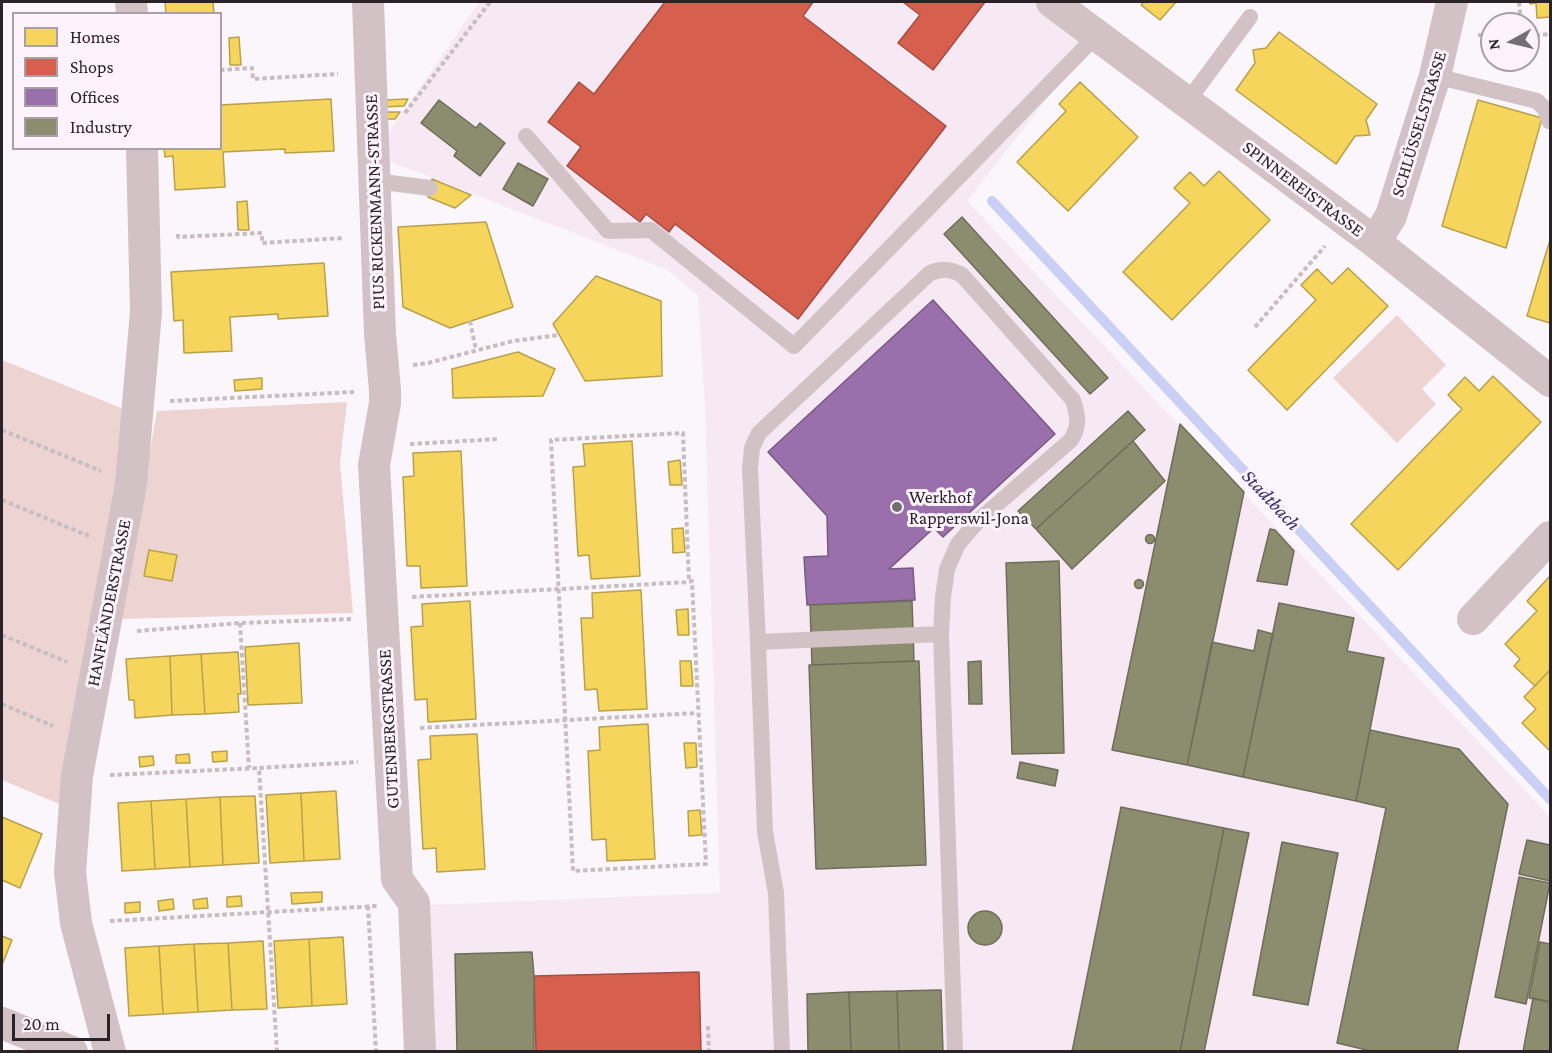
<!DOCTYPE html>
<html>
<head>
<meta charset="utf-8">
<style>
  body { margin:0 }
  #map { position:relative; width:1552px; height:1053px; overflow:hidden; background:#fbf6fb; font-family:"Crimson Pro",serif }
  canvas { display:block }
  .frame { position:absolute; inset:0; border:3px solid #2a2428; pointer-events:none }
  .legend { position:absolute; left:12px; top:12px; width:210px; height:138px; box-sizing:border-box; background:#fef3fc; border:2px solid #a9a0a7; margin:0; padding:8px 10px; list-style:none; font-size:18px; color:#2a2428 }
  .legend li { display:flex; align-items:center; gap:12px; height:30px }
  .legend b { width:30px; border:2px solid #a9a0a7 }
  .north { position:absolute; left:1480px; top:12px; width:60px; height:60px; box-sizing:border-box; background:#fef3fc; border:2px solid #a9a0a7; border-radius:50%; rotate:262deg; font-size:16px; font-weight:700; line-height:24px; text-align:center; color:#2a2428 }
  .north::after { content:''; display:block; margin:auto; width:21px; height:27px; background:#736e72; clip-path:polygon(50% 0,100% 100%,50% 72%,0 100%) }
  .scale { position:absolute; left:12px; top:1014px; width:98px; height:27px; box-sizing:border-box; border:3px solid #2a2428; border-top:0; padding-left:8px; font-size:18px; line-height:21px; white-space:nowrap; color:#2a2428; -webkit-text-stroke:4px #fef3fc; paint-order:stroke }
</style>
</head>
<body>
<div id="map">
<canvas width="1552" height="1053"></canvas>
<div class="frame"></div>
<ul class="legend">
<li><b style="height:16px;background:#f6d55c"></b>Homes</li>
<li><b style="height:16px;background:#d6604d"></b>Shops</li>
<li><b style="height:16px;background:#9970ab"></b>Offices</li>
<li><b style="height:16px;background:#8c8c6e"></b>Industry</li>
</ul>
<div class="north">N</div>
<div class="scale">20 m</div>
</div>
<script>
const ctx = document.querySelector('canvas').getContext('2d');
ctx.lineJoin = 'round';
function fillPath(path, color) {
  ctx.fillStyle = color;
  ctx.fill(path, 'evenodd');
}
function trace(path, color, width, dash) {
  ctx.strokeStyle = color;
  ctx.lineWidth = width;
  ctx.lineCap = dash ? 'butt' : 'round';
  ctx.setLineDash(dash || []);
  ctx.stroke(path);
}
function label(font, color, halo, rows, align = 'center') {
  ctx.font = font + ' "Crimson Pro",serif';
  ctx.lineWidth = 6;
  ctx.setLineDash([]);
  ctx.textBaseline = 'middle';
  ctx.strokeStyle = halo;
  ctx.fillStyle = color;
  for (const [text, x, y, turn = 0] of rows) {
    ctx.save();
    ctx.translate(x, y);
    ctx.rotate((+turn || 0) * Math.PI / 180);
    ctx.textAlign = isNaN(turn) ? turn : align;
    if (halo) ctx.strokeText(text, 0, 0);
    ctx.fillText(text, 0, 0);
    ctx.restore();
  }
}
fillPath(new Path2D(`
  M479,2H1052L1097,35L967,201L1550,817V1051H428L426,905L720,893L705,405L698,295L666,269L373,155Z`), '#f6e9f4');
fillPath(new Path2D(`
  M1397,315L1446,365L1422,389L1436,404L1397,443L1333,378Z
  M2,360L131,412L64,806L2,780Z
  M347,402L340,463L353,613L120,619L157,411Z`), '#edd4d2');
const homes = new Path2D(`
  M165,2H213L214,14H166Z
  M1144,2H1176L1160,20L1141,5Z
  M1530,2H1550V17L1537,18L1536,3L1530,4Z
  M1279,32L1377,104L1366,120L1370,135L1355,136L1336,164L1236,90L1255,63L1253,50L1266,48Z
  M239,37L241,65H230L229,38Z
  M1080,82L1138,137L1068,211L1017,162L1066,111L1059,104Z
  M331,99L334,151L285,153V149L223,152L225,187L175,190L173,156L165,157L164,148H220V105Z
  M408,99L404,106L383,107V100Z
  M1478,100L1542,118L1506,248L1442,226Z
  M383,112H400L395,119H384Z
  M1219,171L1270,220L1172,320L1123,272L1190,203L1174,188L1190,172L1204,186Z
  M432,179L471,195L455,208L428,197Z
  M247,201L249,230H238L237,202Z
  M486,222L513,307L450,328L403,307L398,227Z
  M1549,243L1550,244V323L1527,316Z
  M324,263L328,316L278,319V314L230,317L232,351L184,353L183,320L174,321L171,272Z
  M1348,268L1388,306L1287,410L1248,370L1316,300L1301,285L1317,269L1332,284Z
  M596,276L661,301L662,376L585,381L553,324Z
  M518,352L555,369L543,396L453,398L452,369Z
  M1493,376L1541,422L1398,570L1351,524L1462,409L1448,395L1465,377L1479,391Z
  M262,378V389L235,391L234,380Z
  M632,441L640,576L591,579L589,555L578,556L573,467L585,466L583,444Z
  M461,451L467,586L421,588L420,566H407L403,477L414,476L413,453Z
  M680,460L682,485H670L668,462Z
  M683,528L685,552L673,553L672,529Z
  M149,550L177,555L172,581L144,576Z
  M1550,576V670L1535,686L1514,666L1520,659L1505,644L1537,611L1527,601Z
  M641,590L647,709L599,711L597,689L585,690L581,618H593L592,593Z
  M470,601L476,719L428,722L427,699L415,700L411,627L423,626L422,604Z
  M688,609L689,635H678L676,610Z
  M299,643L302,703L248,705L245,647Z
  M238,652L241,694H238L239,712L205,714L201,654Z
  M201,654L205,714L172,715L170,656Z
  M170,656L172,715L135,718L134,700H129L126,659Z
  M680,661H691L693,686H681Z
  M1550,670V751L1522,723L1536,709L1524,697Z
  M648,724L655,859L607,861L606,839L592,840L588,751L600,750L599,727Z
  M477,734L485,869L437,872L436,848L423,849L418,760L431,759L430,736Z
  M684,743H696L697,767L686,768Z
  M227,751V761L213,762L212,752Z
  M189,754L190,763H176V755Z
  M153,756L154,765L140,767L139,757Z
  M336,791L340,859L304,861L301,793Z
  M301,793L304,861L270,863L266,795Z
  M255,796L259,863L223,865L220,797Z
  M220,797L223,865L190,867L186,799Z
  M186,799L190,867L155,869L151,801Z
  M151,801L155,869L122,871L118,803Z
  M700,810L702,835L689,836L688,811Z
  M2,817L42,834L20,888L2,880Z
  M322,892V902L292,904L291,893Z
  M241,896L242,906L227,907V897Z
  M207,898L208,908L194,909L193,900Z
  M173,899L174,909L159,911L158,901Z
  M140,902V912L125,913V903Z
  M2,936L12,940L2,965Z
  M343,937L347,1004L312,1006L309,939Z
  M309,939L312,1006L278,1008L274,941Z
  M263,941L267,1009L232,1010L228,943Z
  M228,943L232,1010L198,1012L194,944Z
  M194,944L198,1012L163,1014L159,946Z
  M159,946L163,1014L129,1016L125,948Z`);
fillPath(homes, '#f6d55c');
trace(homes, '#b9a04c', 1.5);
const shops = new Path2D(`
  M665,2H813L803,16L946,126L798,319L675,224L669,232L646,214L640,222L567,166L581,147L548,122L579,82L594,94Z
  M903,2H985L933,70L898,43L920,15Z
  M699,972L701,1052H536L534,976Z`);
fillPath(shops, '#d6604d');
trace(shops, '#a24e42', 1.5);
const offices = new Path2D(`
  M933,300L1055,434L943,537L934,528L889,569L913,568L915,600L807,605L804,557L828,556L827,516L768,452Z`);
fillPath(offices, '#9970ab');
trace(offices, '#785984', 1.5);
const industry = new Path2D(`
  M439,100L476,128L480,123L505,143L480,176L454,156L457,151L421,123Z
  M518,163L548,179L533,206L503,189Z
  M962,217L1108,378L1090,394L944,234Z
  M1128,411L1145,430L1036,529L1018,511Z
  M1180,424L1244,492L1187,765L1112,750Z
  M1133,441L1165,481L1072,569L1036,529Z
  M1270,529L1275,530L1294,551L1287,585L1257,581Z
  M1145.5 539a4.5 4.5 0 1 1 9 0a4.5 4.5 0 1 1-9 0Z
  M1059,561L1064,753L1012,754L1006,563Z
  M1134.5 584a4.5 4.5 0 1 1 9 0a4.5 4.5 0 1 1-9 0Z
  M912,601L914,661L812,665L810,605Z
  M1279,603L1354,618L1347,651L1384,658L1356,801L1243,777Z
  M1258,630L1273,634L1243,777L1187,765L1212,642L1254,651Z
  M919,661L926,865L816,869L809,665Z
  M981,661L982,704H969L968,662Z
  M1370,730L1459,749L1508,804L1457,1052H1375L1337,1043L1386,808L1356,801Z
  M1020,762L1058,770L1055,786L1017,778Z
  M1121,807L1224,828L1180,1052H1072Z
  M1224,828L1249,833L1204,1052H1180Z
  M1527,840L1550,845V881L1519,874Z
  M1282,842L1338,853L1308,1005L1253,995Z
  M1519,877L1550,883L1526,1004L1495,997Z
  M968 928a17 17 0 1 1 34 0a17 17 0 1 1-34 0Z
  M1540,942L1550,944V1002L1529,998Z
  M532,952L534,976V1052H457L455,954Z
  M941,990L943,1052H899L897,991Z
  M897,991L899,1052H851L849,992Z
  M849,992L851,1052H808L807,994Z
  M1533,998L1550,1002V1052H1523Z`);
fillPath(industry, '#8c8c6e');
trace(industry, '#6f6d59', 1.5);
trace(new Path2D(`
  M992,201L1550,799`), '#cacff5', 10);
trace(new Path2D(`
  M1519,2L1521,24
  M1478,35H1492
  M1528,36L1550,34
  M220,70L252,68L253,79L338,74
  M405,113L490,2
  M178,234V237L262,233V243L344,238
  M470,321L476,350
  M1255,327L1325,246
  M413,365L428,363L513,341L559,335
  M170,401L354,392
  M2,430L101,471
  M410,444L499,439
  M2,500L89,536
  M412,597L689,582L692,581L706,864L573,871L551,440L683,433L689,582
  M240,623L249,768
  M137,631L240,623L351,619
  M2,635L67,662
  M2,704L53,726
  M420,728L697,713
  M110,775L259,768
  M368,906L376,1052
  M110,921L378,906
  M708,1026L709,1052
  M277,1052L259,768L358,762`), '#c8bdc1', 4, [4.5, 3]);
trace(new Path2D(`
  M1435,76L1537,101L1545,109L1549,121
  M1187,102L1250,17
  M526,136L608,231L651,230L794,346L1097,35
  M375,181L430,188
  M758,642L750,468L752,448L759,433L930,273C942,268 950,269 962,275L1073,400C1078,416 1080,425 1071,440L979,520L958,544L947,569L943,597L941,634L955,1052
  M782,1052L776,893L765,832L758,642L941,634`), '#d2c2c6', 16);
trace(new Path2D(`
  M131,2L132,14
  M368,2L380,334L385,390V403L374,465L397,879L414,903L420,1052
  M1052,2L1375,242L1550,381
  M1375,242L1391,216L1435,76L1452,2
  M1473,619L1550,537
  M2,1023L72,1052
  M110,1052L76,923L70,872L77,776L131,484L146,312L142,148`), '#d2c2c6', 32);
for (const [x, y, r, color] of [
  [897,507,6,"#736e72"]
]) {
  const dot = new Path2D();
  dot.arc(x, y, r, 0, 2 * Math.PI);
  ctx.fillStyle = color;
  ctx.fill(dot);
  trace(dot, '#fef3fc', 2);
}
label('18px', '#2a2428', '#fef3fc', [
  ["SCHLÜSSELSTRASSE",1419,124,-73],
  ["SPINNEREISTRASSE",1303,189,37],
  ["PIUS RICKENMANN-STRASSE",375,202,-92],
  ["HANFLÄNDERSTRASSE",109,603,-79],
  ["GUTENBERGSTRASSE",389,729,-93]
]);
label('18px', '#2a2428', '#fef3fc', [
  ["Werkhof",909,497],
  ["Rapperswil-Jona",909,518]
], 'left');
label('italic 20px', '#2d306d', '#fef3fc', [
  ["Stadtbach",1271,500,47]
]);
</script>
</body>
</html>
